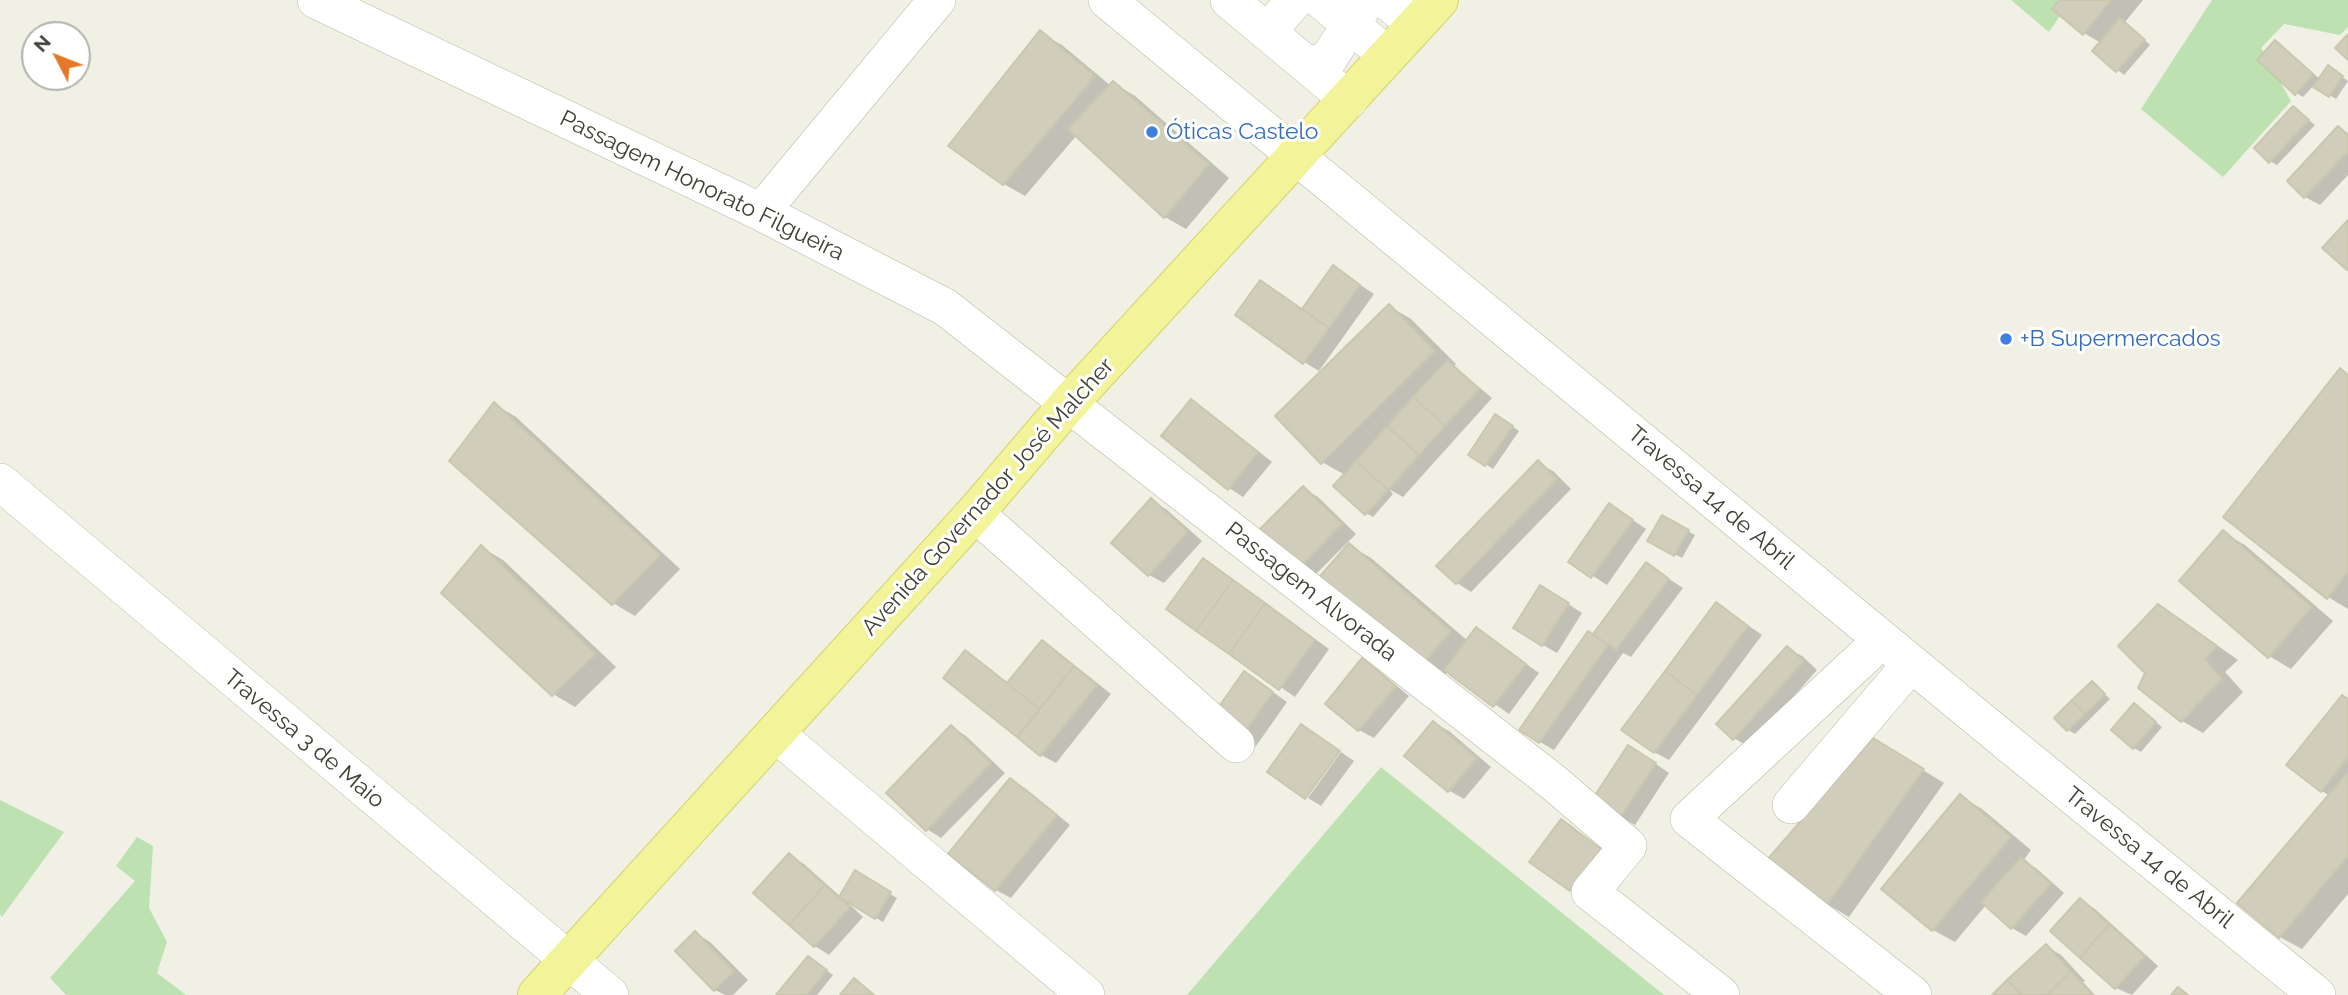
<!DOCTYPE html>
<meta charset="utf-8">
<style>
body{margin:0}
#map{position:relative;width:2348px;height:995px;overflow:hidden;background:#f0f0e4;font-family:Raleway,sans-serif}
canvas{display:block}
.north{position:absolute;left:21px;top:21px;width:70px;height:70px;box-sizing:border-box;background:#fff;border:2px solid #b3b3ae;border-radius:50%;rotate:312deg;font-size:19px;font-weight:700;line-height:28px;text-align:center;color:#414035}
.north::after{content:'';display:block;margin:auto;width:24px;height:32px;background:#e37928;clip-path:polygon(50% 0,100% 100%,50% 72%,0 100%)}
</style>
<div id="map">
<canvas width="2348" height="995"></canvas>
<div class="north">N</div>
</div>
<script>
const c = document.querySelector('canvas').getContext('2d');
c.lineJoin = 'round';
function fill(path, color) { c.fillStyle = color; c.fill(path, 'evenodd'); }
const shape = rows => new Path2D(rows.map(r => 'M' + r).join(''));
function stroke(path, color, width, dash) { c.strokeStyle = color; c.lineWidth = width; c.lineCap = dash ? 'butt' : 'round'; c.setLineDash(dash || []); c.stroke(path); }
function write(font, color, halo, rows, align = 'center') {
  c.font = font + ' Raleway,sans-serif'; c.lineWidth = 6; c.setLineDash([]); c.textBaseline = 'middle'; c.strokeStyle = halo; c.fillStyle = color; for (const [text, x, y, turn = 0] of rows) {
    c.save(); c.translate(x, y); c.rotate((+turn || 0) * Math.PI / 180); c.textAlign = isNaN(turn) ? turn : align; if (halo) c.strokeText(text, 0, 0); c.fillText(text, 0, 0); c.restore();
  }
}
fill(shape([
 [2011,0,2071,0,2049,32],
 [2212,0,2348,0,2348,27,2340,35,2284,24,2261,48,2291,101,2223,177,2141,109],
 [1381,767,1664,995,1187,995],
 [0,800,64,832,2,917,0,914],
 [137,837,153,846,149,908,167,942,157,973,186,995,66,995,50,978,135,881,116,866]
]), '#bde1b1');
fill(shape([
 [2061,0,2143,0,2125,22,2150,45,2124,75,2094,51,2101,43,2084,33],
 [1040,33,1062,45,1111,86,1113,83,1135,96,1229,178,1186,229,1165,217,1077,135,1025,196,1004,184],
 [2275,42,2320,79,2335,72,2348,81,2336,99,2314,85,2303,97,2296,93],
 [2294,108,2315,125,2277,165,2270,161],
 [2339,128,2348,133,2348,175,2320,205,2305,197,2289,181],
 [1333,267,1374,294,1319,371,1304,362,1261,282,1303,310],
 [1389,306,1411,319,1456,364,1454,366,1492,398,1403,497,1389,489,1393,494,1373,517,1366,513,1345,475,1322,462],
 [2340,370,2348,375,2348,609,2328,597],
 [1192,401,1206,410,1272,462,1243,497,1229,488],
 [494,404,516,417,680,569,635,616,613,603],
 [1503,420,1519,431,1493,469,1470,454],
 [1538,463,1553,471,1571,489,1471,592,1457,583],
 [1304,489,1318,497,1356,534,1314,576,1299,568],
 [1151,501,1166,509,1202,541,1164,583,1149,575],
 [1624,514,1646,529,1607,585,1570,561],
 [1662,517,1695,535,1682,558,1649,540],
 [2223,533,2245,545,2333,621,2291,669,2269,656],
 [1349,545,1371,558,1468,641,1477,629,1539,673,1509,714,1448,671,1440,681],
 [481,547,503,560,616,667,575,707,553,694],
 [1646,564,1683,588,1631,657,1623,653,1554,750,1540,742,1593,636],
 [1218,569,1329,649,1295,697,1169,609],
 [1556,596,1582,613,1557,653,1543,645],
 [1717,604,1762,635,1669,760,1654,752],
 [2158,606,2180,619,2238,660,2225,672,2243,692,2203,733,2182,721,2147,673],
 [1042,642,1057,651,1111,694,1056,763,1041,755,945,677,966,652,1009,684],
 [1787,648,1802,656,1817,670,1749,747,1734,738],
 [1363,660,1377,669,1409,696,1374,738,1359,730,1327,703],
 [1259,682,1287,702,1256,746,1241,737],
 [2092,683,2110,699,2075,734,2068,730],
 [2348,700,2348,894,2302,949,2280,937,2239,903,2330,796,2322,791],
 [2135,706,2162,727,2141,752,2134,748],
 [1434,723,1449,731,1491,767,1464,799,1450,791,1407,756],
 [952,727,966,736,1005,773,941,838,927,829],
 [1341,752,1354,761,1321,806,1308,798],
 [1895,753,1944,783,1849,917,1827,904,1770,860],
 [1643,755,1669,773,1635,825,1620,817],
 [1010,780,1025,788,1070,825,1011,898,996,890],
 [1960,796,1982,809,2031,850,2023,861,2036,868,2064,893,2026,936,2012,928,1986,905,1955,942,1933,930,1884,888],
 [789,855,804,864,841,897,855,873,897,898,883,922,849,902,848,903,863,917,829,955,815,946],
 [2080,900,2095,909,2158,966,2132,995,2116,988],
 [696,933,710,942,748,980,733,995,725,995,715,990],
 [2046,946,2061,955,2085,981,2083,982,2095,995,1994,995],
 [815,962,833,975,817,995,778,995]
]), '#0003');
const building = shape([
 [2059,0,2111,0,2083,35,2052,9,2059,0],
 [2120,18,2145,40,2116,72,2092,51,2120,18],
 [1040,30,1095,76,1003,185,948,146,1040,30],
 [2348,34,2348,60,2335,48,2348,34],
 [2275,40,2313,74,2295,95,2257,60,2275,40],
 [2328,65,2343,76,2329,97,2313,87,2328,65],
 [1113,81,1209,164,1164,218,1068,129,1113,81],
 [2293,106,2309,120,2269,163,2254,148,2293,106],
 [2338,126,2348,135,2348,151,2304,198,2287,181,2338,126],
 [2348,220,2348,269,2347,270,2322,248,2348,220],
 [1333,265,1360,285,1329,328,1302,309,1333,265],
 [1260,280,1329,328,1303,364,1235,315,1260,280],
 [1389,304,1435,351,1321,464,1275,416,1389,304],
 [1447,360,1479,389,1445,426,1413,397,1447,360],
 [2340,368,2348,375,2348,572,2327,599,2223,517,2340,368],
 [1413,397,1445,426,1419,455,1387,426,1413,397],
 [1191,399,1258,452,1228,490,1161,436,1191,399],
 [494,402,660,555,612,605,449,461,494,402],
 [1495,414,1513,426,1485,466,1468,455,1495,414],
 [1387,426,1419,455,1388,490,1356,461,1387,426],
 [1538,460,1557,479,1456,584,1436,566,1538,460],
 [1356,461,1388,490,1365,515,1333,486,1356,461],
 [1303,486,1342,524,1298,569,1259,530,1303,486],
 [1151,498,1188,532,1148,576,1111,543,1151,498],
 [1609,503,1633,520,1591,578,1568,562,1609,503],
 [1662,515,1689,530,1674,556,1647,541,1662,515],
 [2223,530,2312,607,2268,658,2179,581,2223,530],
 [1349,543,1451,631,1417,670,1315,582,1349,543],
 [481,545,596,654,552,696,441,593,481,545],
 [1203,558,1233,580,1196,631,1166,609,1203,558],
 [1646,562,1669,579,1616,650,1593,634,1646,562],
 [1233,580,1265,603,1229,654,1196,631,1233,580],
 [1540,585,1569,603,1542,646,1513,628,1540,585],
 [1716,602,1748,626,1697,695,1665,671,1716,602],
 [1265,603,1315,640,1279,690,1229,654,1265,603],
 [2158,604,2217,646,2205,659,2222,679,2181,722,2138,688,2145,673,2118,646,2158,604],
 [1476,627,1526,664,1493,707,1444,670,1476,627],
 [1588,631,1608,645,1539,743,1519,730,1588,631],
 [1042,640,1074,666,1040,709,1007,683,1042,640],
 [1787,646,1804,661,1733,740,1716,724,1787,646],
 [965,650,1040,709,1017,737,943,678,965,650],
 [1362,658,1396,686,1358,731,1325,704,1362,658],
 [1074,666,1097,685,1040,756,1017,737,1074,666],
 [1244,671,1273,692,1240,739,1211,718,1244,671],
 [1665,671,1697,695,1654,753,1621,730,1665,671],
 [2092,681,2105,694,2085,714,2072,700,2092,681],
 [2342,695,2348,699,2348,757,2321,792,2286,765,2342,695],
 [2072,700,2085,714,2067,731,2054,718,2072,700],
 [2134,703,2156,722,2133,749,2111,730,2134,703],
 [1433,721,1477,758,1448,792,1404,756,1433,721],
 [1301,724,1340,751,1305,799,1267,772,1301,724],
 [951,725,991,763,926,831,886,793,951,725],
 [1873,738,1924,769,1826,906,1767,860,1873,738],
 [1628,745,1656,763,1620,818,1592,800,1628,745],
 [2348,772,2348,856,2279,938,2237,903,2348,772],
 [1010,778,1057,815,995,891,948,854,1010,778],
 [1960,794,2011,837,1932,931,1881,889,1960,794],
 [1561,819,1601,849,1570,891,1529,862,1561,819],
 [789,853,825,885,789,925,753,893,789,853],
 [2021,857,2051,884,2011,929,1981,902,2021,857],
 [855,870,891,892,875,919,839,897,855,870],
 [825,885,850,907,814,947,789,925,825,885],
 [2080,898,2109,924,2080,958,2050,931,2080,898],
 [2109,924,2145,956,2115,989,2080,958,2109,924],
 [695,931,734,971,714,991,675,951,695,931],
 [2046,944,2071,971,2047,995,2022,995,2007,980,2046,944],
 [808,956,827,970,807,995,776,995,808,956],
 [2071,971,2093,995,2047,995,2071,971],
 [854,978,874,995,840,995,854,978],
 [2007,980,2022,995,1992,995,2007,980],
 [2178,987,2188,995,2171,995,2178,987]
]);
fill(building, '#d0cebb');
stroke(building, '#cac7af', 2);
const minor = shape([
 [316,0,761,212,945,307,1553,782,1628,846,1590,892,1721,995],
 [1107,0,2003,739,2317,995],
 [1229,0,1349,100],
 [1321,0,1388,56],
 [1386,0,1416,25],
 [1267,32,1295,0],
 [1307,65,1327,61,1367,0],
 [761,212,937,0],
 [0,482,610,995],
 [975,513,1236,744],
 [1882,640,1689,819,1913,995],
 [776,734,1086,995],
 [1791,805,1911,664]
]);
const major = shape([
 [537,995,975,513,1069,403,1439,0]
]);
stroke(minor, '#bab9a8', 38);
stroke(major, '#d6d46c', 40);
stroke(minor, '#fff', 37);
stroke(major, '#f3f39a', 38);
for (const [x, y, r, color] of [
 [1152,132,7,"#3f7fe0"],
 [2006,339,7,"#3f7fe0"]
]) { const dot = new Path2D(); dot.arc(x, y, r, 0, 2 * Math.PI); c.fillStyle = color; c.fill(dot); stroke(dot, '#fff', 2.5); }
write('23px', '#366cbe', '#fff', [
 ["Óticas Castelo",1166,132],
 ["+B Supermercados",2020,339]
], 'left');
write('23px', '#414035', '#fff', [
 ["Passagem Honorato Filgueira",702,186,26],
 ["Avenida Governador José Malcher",988,497,-48],
 ["Travessa 14 de Abril",1711,498,40],
 ["Passagem Alvorada",1311,592,38],
 ["Travessa 3 de Maio",304,739,40],
 ["Travessa 14 de Abril",2149,858,39]
]);
</script>
